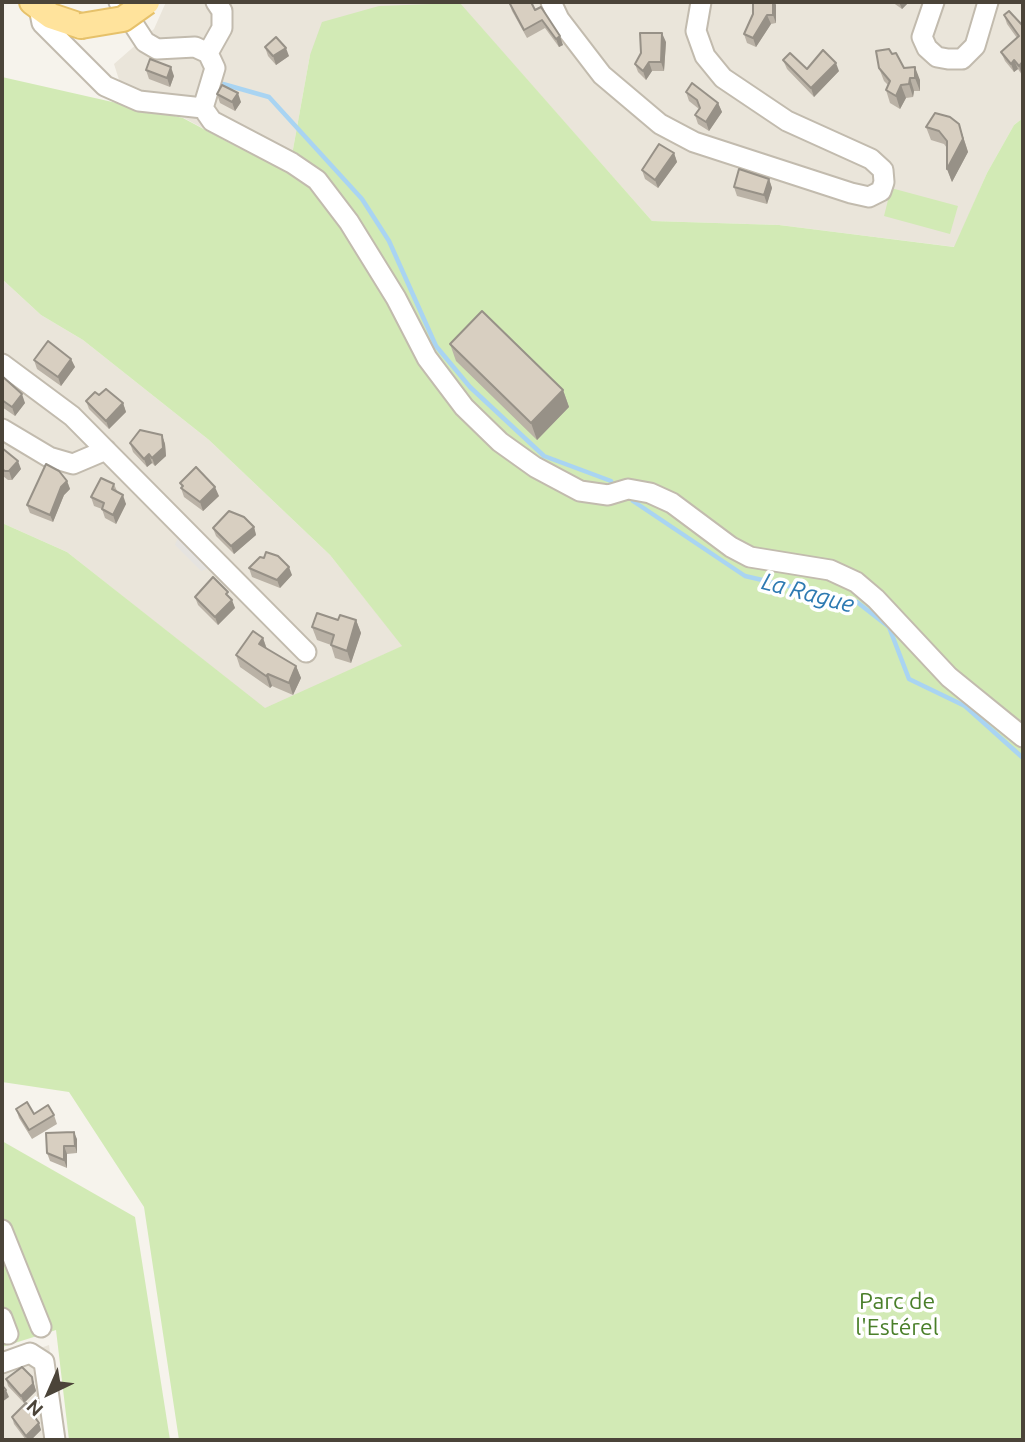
<!DOCTYPE html>
<meta charset="utf-8">
<style>
body{margin:0}
#map{position:relative;width:1025px;height:1442px;overflow:hidden;background:#f6f3ec;font-family:Ubuntu,sans-serif}
canvas{display:block}
.frame{position:absolute;inset:0;border:4px solid #4b4439;pointer-events:none}
.north{position:absolute;left:14px;top:1358px;width:70px;height:70px;-webkit-text-stroke:5px #fff;paint-order:stroke;rotate:224deg;font-size:19px;font-weight:700;line-height:28px;text-align:center;color:#4b4439}
.north::after{content:'';display:block;margin:auto;width:24px;height:32px;background:#4b4439;clip-path:polygon(50% 0,100% 100%,50% 72%,0 100%)}
</style>
<div id="map">
<canvas width="1025" height="1442"></canvas>
<div class="frame"></div>
<div class="north">N</div>
</div>
<script>
const c = document.querySelector('canvas').getContext('2d');
c.lineJoin = 'round';
function fill(path, color) { c.fillStyle = color; c.fill(path, 'evenodd'); }
const shape = rows => new Path2D(rows.map(r => 'M' + r).join(''));
function stroke(path, color, width, dash) { c.strokeStyle = color; c.lineWidth = width; c.lineCap = dash ? 'butt' : 'round'; c.setLineDash(dash || []); c.stroke(path); }
function write(font, color, halo, rows, align = 'center') {
  c.font = font + ' Ubuntu,sans-serif'; c.lineWidth = 7; c.setLineDash([]); c.textBaseline = 'middle'; c.strokeStyle = halo; c.fillStyle = color; for (const [text, x, y, turn = 0] of rows) {
    c.save(); c.translate(x, y); c.rotate((+turn || 0) * Math.PI / 180); c.textAlign = isNaN(turn) ? turn : align; if (halo) c.strokeText(text, 0, 0); c.fillText(text, 0, 0); c.restore();
  }
}
fill(shape([
 [166,2,1023,2,1023,118,1014,125,987,173,955,247,779,225,652,221,459,3,310,55,290,166,239,148,184,118,128,108,114,64,154,29],
 [2,279,41,315,83,340,209,440,330,555,403,646,265,709,67,552,2,523],
 [49,1345,61,1440,2,1440,2,1362]
]), '#eae5da');
fill(shape([
 [460,3,652,221,779,225,954,247,987,173,1014,125,1023,118,1023,1440,179,1440,144,1207,69,1092,2,1082,2,523,67,552,265,708,402,646,330,555,209,440,83,340,41,315,2,279,2,77,183,118,239,148,290,166,310,55,322,22,379,6],
 [891,188,958,206,950,234,884,216],
 [2,1141,135,1217,170,1440,69,1440,56,1330,2,1347]
]), '#d2eab5');
fill(shape([
 [179,534,212,567,201,571,175,545]
]), '#e5e3e0');
stroke(shape([
 [223,84,269,97,362,199,389,241,436,346,470,387,544,456,611,481],
 [633,501,745,576,857,602,889,627,909,679,965,706,1023,758]
]), '#a9d4f2', 4.5);
const minor = shape([
 [119,2,145,42,157,49,195,47,208,53,215,68,203,108],
 [551,2,559,19,602,75,660,124,694,142,851,193,869,197,881,191,884,182,883,170,871,159,787,121,723,78,705,56,696,31,701,2],
 [934,2,922,37,927,48,937,57,948,59,962,59,975,46,988,2],
 [39,8,42,23,105,86,139,101,203,108,212,121,292,163,317,180,349,222,396,298,427,358,464,407,500,442,535,467,580,491,608,495,628,489,650,493,672,503,731,547,750,557,830,570,856,582,876,599,949,677,1023,737],
 [208,53,222,28,222,11,216,2],
 [2,364,72,416,306,652],
 [2,429,49,457,73,464,106,450],
 [2,1230,41,1327],
 [2,1318,8,1334],
 [2,1363,30,1353,44,1362,55,1440]
]);
const major = shape([
 [32,2,51,16,81,26]
]);
stroke(minor, '#c2bbae', 23);
stroke(major, '#e6c16a', 28);
stroke(minor, '#fff', 19);
stroke(major, '#ffe39c', 24);
const majorBridge = shape([
 [81,26,123,19,147,2]
]);
stroke(majorBridge, '#e6c16a', 28, []);
stroke(majorBridge, '#ffe39c', 24);
fill(shape([
 [509,2,535,10,563,45,559,47,545,28,527,38,512,11],
 [892,2,909,2,902,9],
 [776,5,776,23,771,24,756,47,747,43,744,34],
 [1004,15,1023,26,1022,75,1018,69,1014,72,1005,61,1001,52,1017,38,1007,24],
 [666,42,664,71,652,71,646,80,638,72,635,64],
 [265,47,289,56,276,65,268,56],
 [892,54,904,68,920,80,920,91,914,91,913,97,906,98,900,109,890,103,886,90,888,85,884,81,879,68],
 [783,60,807,69,839,71,814,97,787,69],
 [146,70,174,76,170,87,149,79],
 [686,92,718,103,722,112,709,131,698,124,695,115,699,109,689,101],
 [217,94,241,102,235,111,220,103],
 [959,124,968,152,952,182,947,169,947,148,944,144,931,140,926,127],
 [674,153,677,162,658,188,645,179,642,170],
 [769,179,772,188,767,204,737,196,734,187],
 [450,344,563,390,569,407,537,440,456,361],
 [71,359,75,367,61,386,37,369,34,360],
 [2,376,25,403,15,416,2,407],
 [86,401,123,403,126,412,109,429,89,409],
 [162,435,165,444,166,456,155,466,152,463,147,467,133,452,130,443],
 [2,448,21,469,12,480,8,480,3,476,2,477],
 [67,481,70,489,64,495,53,522,30,513,27,505],
 [180,483,219,496,203,511,184,497,181,488,182,487],
 [114,484,117,491,126,504,116,524,105,518,102,509,94,506,91,497],
 [254,527,256,535,234,554,216,536,213,528],
 [264,558,292,575,280,588,252,577,249,568],
 [195,597,231,599,235,608,218,625,198,605],
 [338,620,356,620,361,633,351,663,335,658,331,645,317,640,312,627],
 [263,638,267,649,296,666,301,678,293,695,272,686,270,688,240,667,236,655],
 [16,1109,34,1114,54,1115,57,1124,32,1139,19,1118],
 [77,1139,77,1153,67,1154,67,1168,50,1161,47,1153],
 [32,1377,36,1391,24,1403,8,1386,6,1379],
 [12,1417,37,1418,36,1419,41,1430,31,1440,26,1440,14,1424]
]), '#bab2a6');
fill(shape([
 [773,2,775,2,776,5,776,23,773,15],
 [899,2,909,2,902,9],
 [767,15,771,24,756,47,753,38],
 [662,33,666,42,664,71,661,62],
 [560,36,563,45,559,47,556,39],
 [286,48,289,56,276,65,273,56],
 [1014,60,1018,69,1014,72,1011,64],
 [1023,61,1023,73,1022,75,1019,66],
 [649,62,652,71,646,80,643,71],
 [836,63,839,71,814,97,811,88],
 [171,67,174,76,170,87,167,78],
 [915,67,920,80,920,91,915,78],
 [910,78,914,91,913,97,909,84],
 [901,85,906,98,900,109,896,96],
 [238,93,241,102,235,111,232,102],
 [718,103,722,112,709,131,706,122],
 [959,124,968,152,952,182,947,169],
 [674,153,677,162,658,188,655,180],
 [769,179,772,188,767,204,764,195],
 [71,359,75,367,61,386,58,377],
 [563,390,569,407,537,440,531,423],
 [22,394,25,403,15,416,12,407],
 [123,403,126,412,109,429,106,421],
 [162,435,165,444,166,456,155,466,152,458],
 [149,454,152,463,147,467,144,459],
 [18,461,21,469,12,480,9,471],
 [67,481,70,489,64,495,53,522,50,515,61,487],
 [215,487,219,496,203,511,200,502],
 [123,495,126,504,116,524,113,515],
 [254,527,256,535,234,554,231,546],
 [289,567,292,575,280,588,277,580],
 [232,600,235,608,218,625,215,617],
 [356,620,361,633,351,663,347,651],
 [263,638,267,650,259,644],
 [296,666,301,678,293,695,289,683],
 [268,674,272,686,270,688,266,676],
 [74,1132,77,1139,77,1153,75,1146],
 [64,1146,67,1154,67,1168,64,1160],
 [32,1377,36,1391,24,1403,21,1396],
 [6,1390,9,1397,2,1402,2,1393],
 [39,1423,41,1430,31,1440,27,1440,26,1436]
]), '#979187');
const building = shape([
 [509,2,531,2,535,10,541,7,560,36,556,39,542,20,524,30,509,2],
 [753,2,773,2,773,15,767,15,753,38,744,34,753,14,753,2],
 [1009,11,1023,26,1023,61,1019,66,1014,60,1011,64,1001,52,1019,36,1004,15,1009,11],
 [640,33,662,33,661,62,649,62,643,71,635,64,641,53,640,33],
 [276,37,286,48,273,56,265,47,276,37],
 [889,49,892,54,896,53,904,68,915,67,915,78,910,78,909,84,901,85,896,96,886,90,890,81,879,68,876,51,889,49],
 [823,50,836,63,811,88,783,60,790,53,807,69,823,50],
 [150,59,171,67,167,78,146,70,150,59],
 [692,83,718,103,706,122,695,115,700,108,697,100,686,92,692,83],
 [222,85,238,93,232,102,217,94,222,85],
 [935,113,950,117,959,124,963,139,947,169,947,141,939,131,926,127,935,113],
 [659,144,674,153,655,180,642,170,659,144],
 [739,169,769,179,764,195,734,187,739,169],
 [482,311,563,390,531,423,450,344,482,311],
 [48,341,71,359,58,377,34,360,48,341],
 [2,376,22,394,12,407,2,400,2,376],
 [106,389,123,403,106,421,86,401,95,392,99,395,106,389],
 [140,430,162,435,163,448,152,458,149,454,144,459,130,443,140,430],
 [2,448,18,461,9,471,5,471,2,469,2,448],
 [46,464,59,471,67,481,61,487,50,515,27,505,46,464],
 [196,467,215,487,200,502,181,488,183,486,180,483,196,467],
 [101,478,114,484,112,489,123,495,113,515,102,509,104,503,91,497,101,478],
 [229,511,244,517,254,527,231,546,213,528,229,511],
 [266,552,278,556,289,567,277,580,249,568,260,557,264,558,266,552],
 [213,577,228,592,226,594,232,600,215,617,195,597,213,577],
 [317,613,338,620,340,615,356,620,347,651,331,645,334,635,312,627,317,613],
 [253,631,263,638,259,644,296,666,289,683,268,674,266,676,236,655,253,631],
 [27,1102,34,1114,48,1105,54,1115,29,1130,16,1109,27,1102],
 [74,1132,75,1146,64,1146,64,1160,47,1153,46,1133,74,1132],
 [22,1367,32,1377,33,1384,21,1396,6,1379,22,1367],
 [2,1385,6,1390,2,1393,2,1385],
 [26,1403,34,1411,32,1413,39,1423,26,1436,12,1417,26,1403]
]);
fill(building, '#d8cfc1');
stroke(building, '#979187', 2);
write('23px', '#4a7f2a', '#fff', [
 ["Parc de",897,1301],
 ["l'Estérel",897,1327]
]);
write('italic 24px', '#2e7ab2', '#fff', [
 ["La Rague",808,593,15]
]);
</script>
